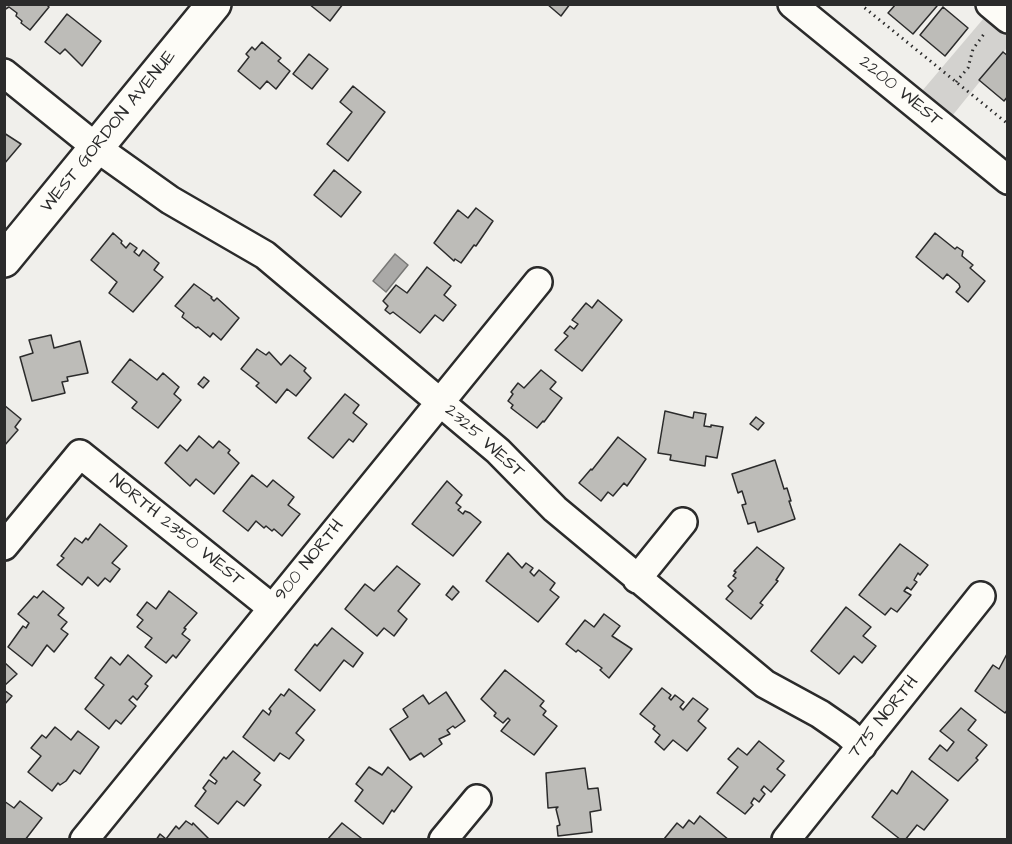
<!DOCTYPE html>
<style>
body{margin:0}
#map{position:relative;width:1012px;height:844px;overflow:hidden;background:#f0efeb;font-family:"Architects Daughter",sans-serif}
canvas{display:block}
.frame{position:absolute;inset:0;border:6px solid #2b2b2b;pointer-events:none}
</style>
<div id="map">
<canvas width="1012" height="844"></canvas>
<div class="frame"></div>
</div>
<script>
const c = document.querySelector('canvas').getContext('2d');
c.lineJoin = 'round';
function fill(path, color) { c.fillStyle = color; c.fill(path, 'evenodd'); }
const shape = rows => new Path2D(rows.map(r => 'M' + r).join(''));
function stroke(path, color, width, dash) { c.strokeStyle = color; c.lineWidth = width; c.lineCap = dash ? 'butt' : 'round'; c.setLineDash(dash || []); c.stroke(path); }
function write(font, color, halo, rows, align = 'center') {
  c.font = font + ' "Architects Daughter",sans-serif'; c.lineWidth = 5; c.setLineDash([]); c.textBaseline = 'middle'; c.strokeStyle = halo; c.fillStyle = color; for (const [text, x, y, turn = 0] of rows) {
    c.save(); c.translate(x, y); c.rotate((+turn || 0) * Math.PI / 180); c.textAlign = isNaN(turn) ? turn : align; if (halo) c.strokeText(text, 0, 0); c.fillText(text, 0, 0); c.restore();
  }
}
fill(shape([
 [995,5,1007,5,1007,48,952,116,922,91]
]), '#d3d2cf');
const water = shape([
 [395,254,408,265,386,292,373,281,395,254]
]);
fill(water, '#aaa9a7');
stroke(water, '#777775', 1.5);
const building = shape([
 [4,4,46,4,49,7,30,30,21,23,22,21,16,16,17,13,9,7,4,10,4,4],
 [309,4,343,4,330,21,309,4],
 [547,4,570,4,561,16,547,4],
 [896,4,935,4,937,6,913,34,888,13,896,4],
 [943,7,968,28,945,56,920,35,943,7],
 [67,14,101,41,82,66,65,49,60,54,45,42,67,14],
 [262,42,281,58,278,61,290,71,276,89,267,81,260,89,238,71,249,57,246,54,252,47,255,50,262,42],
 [1003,52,1008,56,1008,96,1004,101,979,80,1003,52],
 [309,54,328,69,312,89,293,74,309,54],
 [353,86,385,112,348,161,327,144,352,112,340,102,353,86],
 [4,133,21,144,4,164,4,133],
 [334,170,361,192,341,217,314,195,334,170],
 [476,208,493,221,476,246,474,245,461,263,455,259,454,261,434,243,458,210,468,218,476,208],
 [113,233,122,241,121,243,126,248,130,243,137,248,134,252,139,256,143,250,159,263,154,270,163,277,133,312,109,293,117,282,91,260,113,233],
 [935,233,955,249,957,247,963,251,962,256,973,265,970,268,985,281,968,302,956,292,960,287,959,284,947,274,943,279,916,257,935,233],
 [427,267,451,286,444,295,456,305,443,321,435,315,420,333,393,312,390,314,385,310,388,306,383,301,396,285,407,293,427,267],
 [194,284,212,297,211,298,214,301,217,298,239,318,221,340,213,333,210,337,198,327,196,328,182,317,184,313,175,306,194,284],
 [598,300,622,320,582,371,555,350,568,336,564,333,570,326,574,329,578,324,572,320,586,303,592,308,598,300],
 [51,335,54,348,80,341,88,373,67,377,68,381,62,382,65,393,32,401,20,357,33,353,29,340,51,335],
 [257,349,266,355,269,352,281,365,290,355,306,368,304,371,311,378,296,396,287,389,276,403,256,386,259,383,241,369,257,349],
 [130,359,157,380,163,373,179,387,174,394,181,400,158,428,132,408,137,402,112,382,130,359],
 [541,370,556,382,550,389,562,398,544,422,543,421,537,428,511,408,513,405,508,401,513,394,511,392,518,383,524,388,541,370],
 [204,377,209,381,203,388,198,384,204,377],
 [345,394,359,405,353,413,367,424,353,442,349,439,333,458,308,438,345,394],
 [4,405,21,419,15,427,18,430,4,446,4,405],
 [665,411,693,418,694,412,706,414,704,426,711,427,711,425,723,427,717,458,706,456,705,466,670,460,671,455,658,453,665,411],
 [756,417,764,423,758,430,750,424,756,417],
 [199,436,213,448,219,441,230,450,228,453,239,463,214,494,196,479,190,486,165,463,180,445,187,451,199,436],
 [618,437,646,459,627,486,624,483,613,496,608,492,601,501,579,483,591,469,592,470,618,437],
 [775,460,784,489,787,488,791,501,789,501,795,519,758,532,755,522,748,524,742,505,746,504,742,491,738,493,732,474,775,460],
 [252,475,267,487,273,480,294,497,288,505,300,514,282,536,274,529,272,531,266,526,264,528,256,521,248,531,223,511,252,475],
 [447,481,462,495,456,503,461,507,458,510,463,514,465,511,470,513,481,522,453,556,412,524,447,481],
 [100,524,127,546,112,563,120,569,110,582,105,578,98,586,88,577,82,585,57,565,64,558,61,556,75,538,82,543,86,538,88,540,100,524],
 [900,544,928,565,920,575,918,573,914,580,917,582,911,590,907,587,904,591,911,595,897,612,891,608,885,615,859,595,900,544],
 [757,547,784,568,776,580,778,581,760,603,763,605,751,619,726,599,733,591,728,586,736,578,733,576,736,572,734,571,757,547],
 [508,553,522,568,526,563,533,568,530,572,534,576,539,570,555,583,550,590,559,597,538,622,486,581,508,553],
 [397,566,420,584,398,611,407,619,394,636,384,628,377,636,345,609,365,584,374,591,397,566],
 [453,586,459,592,452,600,446,595,453,586],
 [43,591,64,608,58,615,67,622,61,629,68,634,54,652,47,645,32,666,8,647,23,626,26,628,29,623,18,614,34,596,37,598,43,591],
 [169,591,197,613,184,628,186,629,182,634,190,640,176,658,173,655,166,663,145,647,152,638,137,627,143,620,137,615,147,602,156,609,169,591],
 [846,607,871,627,863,636,876,646,862,663,854,656,839,674,811,651,846,607],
 [604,614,620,626,612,636,632,649,609,678,600,670,602,668,578,650,576,652,566,644,585,620,594,627,604,614],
 [332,628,363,653,353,667,344,660,320,691,295,670,315,644,317,646,332,628],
 [1008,652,1008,709,1005,713,975,691,993,665,999,669,1008,652],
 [128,655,152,676,145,684,148,686,137,700,133,696,129,700,136,706,121,724,116,720,109,729,85,709,104,685,95,678,111,657,120,665,128,655],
 [4,662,17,674,4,686,4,662],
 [505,670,544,701,540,706,546,711,543,715,557,726,534,755,501,731,510,720,508,718,503,723,494,716,496,713,481,699,505,670],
 [662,688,671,695,669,698,671,700,675,695,684,702,680,707,683,710,693,698,708,709,698,721,706,728,687,751,673,740,664,750,655,742,660,735,653,729,655,726,640,714,662,688],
 [289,689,315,710,296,733,304,740,289,759,280,753,274,761,243,737,263,710,269,715,271,711,269,709,281,694,284,696,289,689],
 [4,690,12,696,4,705,4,690],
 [446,692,465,721,455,728,453,726,447,730,450,734,439,739,442,744,424,757,421,753,410,760,390,729,408,717,403,709,423,695,429,704,446,692],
 [961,708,976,720,968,730,987,745,976,758,978,760,958,781,929,759,940,745,947,751,954,742,940,731,961,708],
 [55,727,71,740,78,731,99,747,80,774,74,770,66,781,60,785,58,783,52,791,28,772,41,756,31,748,42,735,46,738,55,727],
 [759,741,784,761,777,769,785,775,771,792,764,786,761,790,765,794,759,802,754,798,751,803,753,805,745,814,717,793,738,767,728,759,738,748,747,755,759,741],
 [233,751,260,773,254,780,261,785,244,806,237,801,218,824,195,806,206,791,203,788,209,780,215,784,217,781,210,775,224,757,226,759,233,751],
 [369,767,382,775,388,767,412,787,394,812,392,810,383,824,355,801,363,790,356,784,369,767],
 [585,768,588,789,598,788,601,810,590,812,592,832,558,836,557,826,560,825,556,809,558,807,548,808,546,773,585,768],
 [912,771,948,800,924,830,917,825,905,840,901,840,872,817,892,790,897,794,912,771],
 [4,801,14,808,20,801,42,818,25,840,4,840,4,801],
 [700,816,729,840,664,839,677,823,683,828,689,820,694,824,700,816],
 [186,821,192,825,193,823,210,840,156,840,160,834,166,839,176,826,179,829,186,821],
 [342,823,361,838,363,840,327,840,342,823]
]);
fill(building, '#bdbcb8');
stroke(building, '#2b2b2b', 1.5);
const minor = shape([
 [792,4,1008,180],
 [990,4,1008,19],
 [4,73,97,148,170,200,265,255,498,451,555,509,765,684,820,714,846,732,862,746],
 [4,546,80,454,272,608],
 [637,579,683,522],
 [84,840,538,282],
 [443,840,477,799],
 [786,840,981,596]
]);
const major = shape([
 [4,260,214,4]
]);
stroke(minor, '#2b2b2b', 32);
stroke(major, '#2b2b2b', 38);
stroke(shape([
 [860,4,1008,124],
 [956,82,968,68,973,49,984,34]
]), '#2b2b2b', 3, [1.5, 4.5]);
stroke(minor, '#fdfcf7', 27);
stroke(major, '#fdfcf7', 33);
write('18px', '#2b2b2b', '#fdfcf7', [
 ["2200 WEST",900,92,39],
 ["WEST GORDON AVENUE",109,132,-51],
 ["2325 WEST",484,442,42],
 ["NORTH 2350 WEST",176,531,39],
 ["900 NORTH",310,561,-51],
 ["775 NORTH",884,718,-51]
]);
</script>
